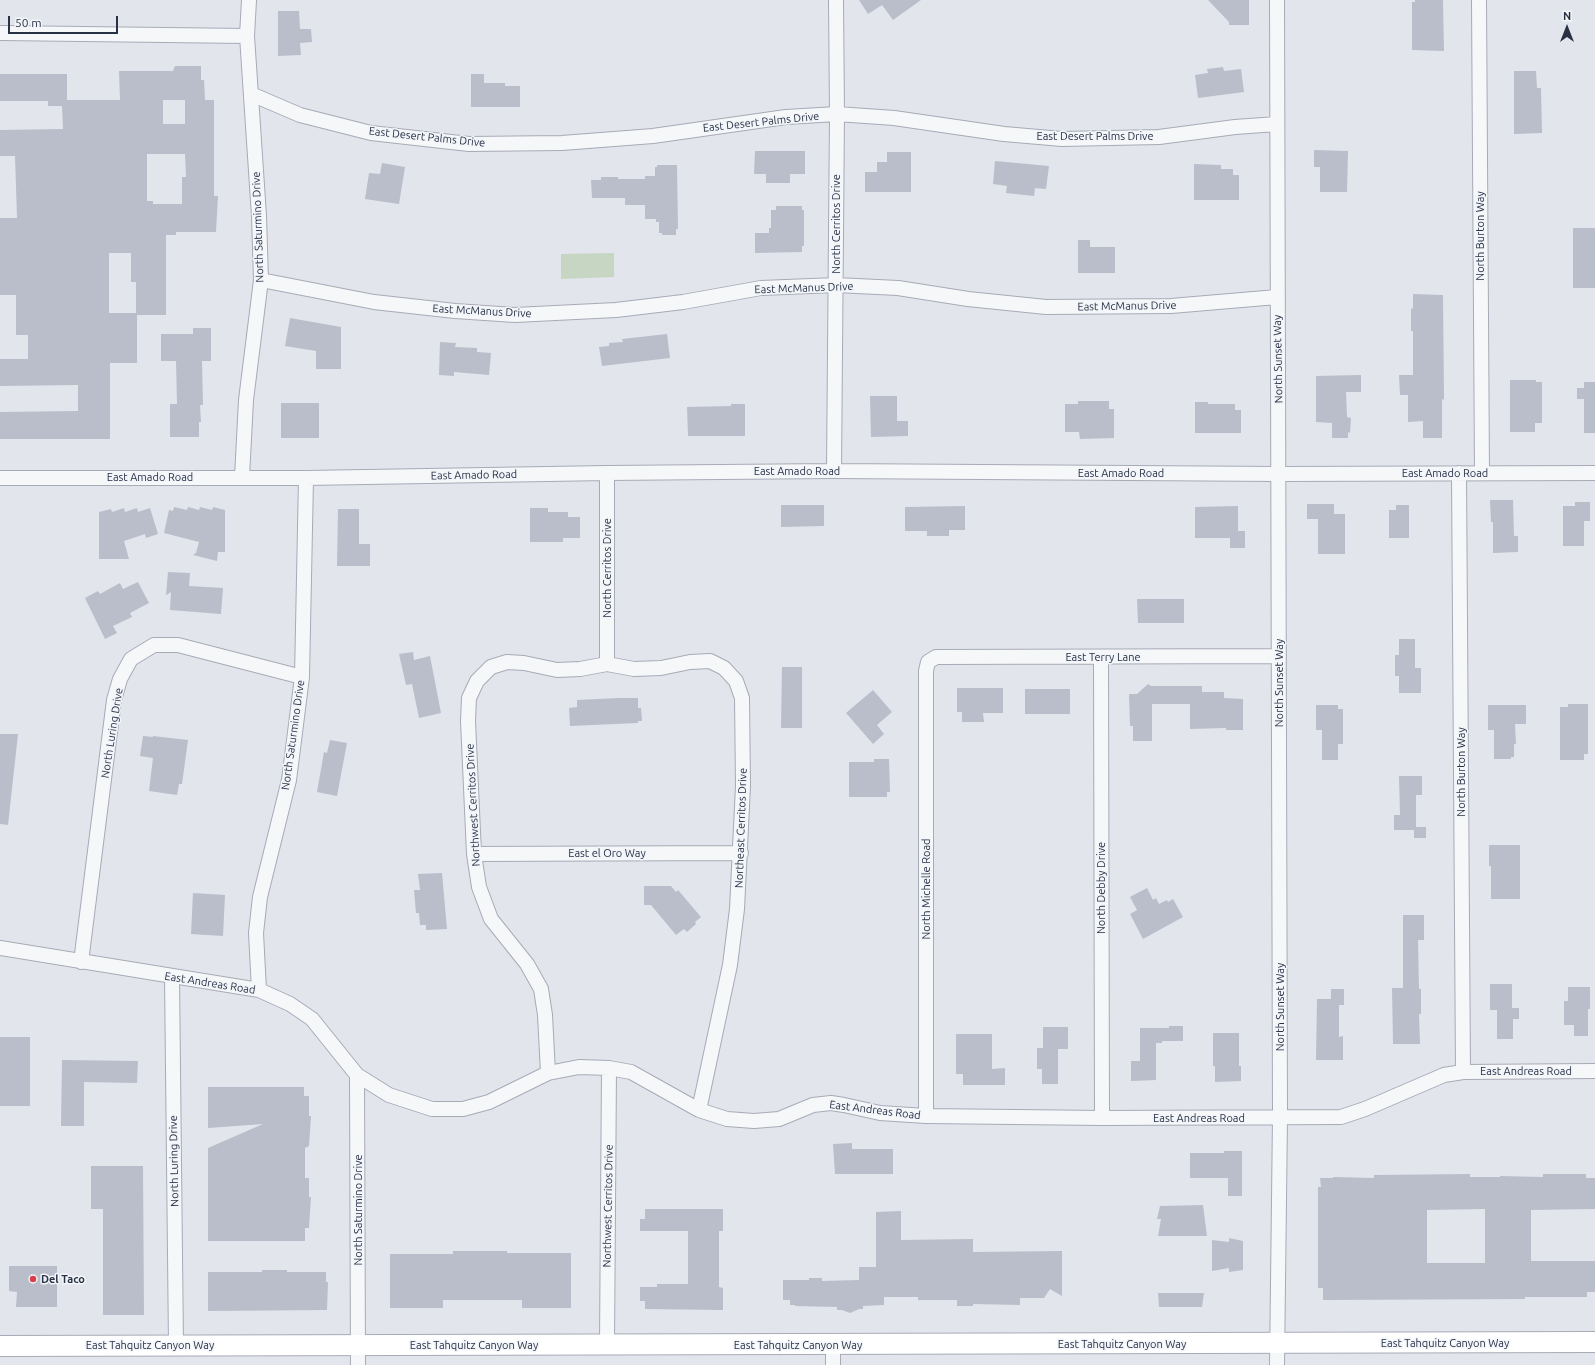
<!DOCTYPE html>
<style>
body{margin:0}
#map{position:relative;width:1595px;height:1365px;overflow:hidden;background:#e2e5ec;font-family:Ubuntu,sans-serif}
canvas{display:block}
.north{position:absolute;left:1547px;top:8px;width:40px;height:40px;-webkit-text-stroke:3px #f2f5f9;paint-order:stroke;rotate:0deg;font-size:11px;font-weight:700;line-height:16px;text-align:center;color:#293145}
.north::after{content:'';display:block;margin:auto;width:14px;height:18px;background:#293145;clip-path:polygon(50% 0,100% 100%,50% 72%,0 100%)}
.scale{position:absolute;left:8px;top:16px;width:110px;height:18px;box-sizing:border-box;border:2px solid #293145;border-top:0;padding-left:5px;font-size:12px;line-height:14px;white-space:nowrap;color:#293145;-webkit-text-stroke:3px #f2f5f9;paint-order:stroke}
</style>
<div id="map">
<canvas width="1595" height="1365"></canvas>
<div class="north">N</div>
<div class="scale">50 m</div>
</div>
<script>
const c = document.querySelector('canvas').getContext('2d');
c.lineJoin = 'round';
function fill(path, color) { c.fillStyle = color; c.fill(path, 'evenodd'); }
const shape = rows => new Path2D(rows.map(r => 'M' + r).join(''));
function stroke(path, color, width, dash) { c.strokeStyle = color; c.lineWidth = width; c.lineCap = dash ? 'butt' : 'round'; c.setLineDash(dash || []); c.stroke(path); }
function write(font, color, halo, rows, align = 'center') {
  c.font = font + ' Ubuntu,sans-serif'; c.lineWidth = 3; c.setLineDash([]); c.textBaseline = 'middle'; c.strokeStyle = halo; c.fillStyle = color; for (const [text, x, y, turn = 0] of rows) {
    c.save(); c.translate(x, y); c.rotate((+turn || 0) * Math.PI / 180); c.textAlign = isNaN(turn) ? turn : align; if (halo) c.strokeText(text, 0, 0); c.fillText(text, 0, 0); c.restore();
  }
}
fill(shape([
 [614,253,614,277,561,279,561,254]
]), '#c6d6c3');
fill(shape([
 [859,0,921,0,893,20,882,5,868,14],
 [1208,0,1249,0,1249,25,1229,25,1229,22],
 [1415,0,1443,0,1444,51,1412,50,1412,2,1415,2],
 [278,11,299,11,300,29,311,29,312,42,300,43,301,55,278,56],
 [175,66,201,66,201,80,204,80,205,100,214,100,214,196,218,196,216,232,176,232,176,235,166,235,166,315,137,315,137,363,110,363,110,439,0,439,0,412,78,411,78,385,0,386,0,359,28,359,28,335,16,335,16,295,0,295,0,218,17,218,15,156,0,156,0,130,63,129,62,106,48,106,48,101,0,101,0,74,67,74,67,100,120,100,119,71,173,71],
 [163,100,185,100,185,124,163,124],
 [147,154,185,154,186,177,182,177,182,204,153,204,153,201,147,201],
 [109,253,131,253,131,282,136,282,136,313,109,313],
 [1223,67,1224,71,1241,69,1244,92,1198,98,1195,75,1208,73,1207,69],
 [1514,71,1536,71,1537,88,1541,88,1542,133,1514,134],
 [471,74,484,74,484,83,505,83,505,86,520,86,520,107,471,107],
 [1314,150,1348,151,1347,192,1320,192,1320,167,1314,167],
 [755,151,805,151,805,174,790,174,790,183,766,183,766,174,754,174],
 [887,152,911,152,911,192,865,192,865,172,877,172,877,162,887,162],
 [995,161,1049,166,1046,189,1035,188,1034,196,1006,193,1007,186,993,184],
 [382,163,405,167,399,204,365,199,369,173,380,174],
 [1194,164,1221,165,1221,169,1233,169,1233,175,1239,175,1239,200,1194,200],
 [657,165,677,165,678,229,676,229,676,235,662,235,662,233,659,233,659,222,656,222,656,219,645,219,645,205,625,205,625,198,592,198,591,180,601,180,601,177,618,177,618,179,645,179,645,176,655,176,655,167,657,167],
 [776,206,802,206,802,210,804,210,804,246,802,246,802,252,755,253,755,233,769,233,769,228,771,228,771,210,776,210],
 [1573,228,1595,228,1595,288,1573,288],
 [1078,240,1090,240,1090,247,1115,247,1115,273,1078,273],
 [1413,294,1443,295,1444,400,1442,399,1442,438,1423,438,1423,421,1408,422,1408,395,1400,395,1399,375,1413,375,1413,331,1411,331,1411,309,1413,308],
 [290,318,341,327,341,369,316,369,316,351,285,346],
 [193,328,211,328,211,361,202,361,203,405,200,405,201,422,199,422,199,437,170,437,170,404,177,404,176,361,161,361,161,334,193,334],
 [667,334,670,358,602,366,599,347,609,346,609,343,623,342,622,339],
 [440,342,456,343,455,347,477,348,477,352,491,353,489,375,454,372,454,376,439,375],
 [1361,375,1361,392,1346,392,1347,417,1351,418,1350,433,1348,432,1348,438,1332,438,1332,423,1316,422,1316,376],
 [1510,380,1536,380,1536,382,1542,382,1542,423,1535,423,1535,432,1510,432],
 [1584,382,1595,382,1595,433,1584,433,1584,399,1577,399,1577,388,1584,388],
 [870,396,897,396,897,421,908,421,908,436,871,437],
 [1078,401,1109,401,1109,409,1114,409,1114,438,1080,439,1079,432,1065,432,1065,404,1078,404],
 [1195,402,1208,402,1208,404,1235,404,1235,410,1241,410,1241,433,1195,433],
 [281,403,319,403,319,438,281,438],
 [731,404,745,404,745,436,688,436,687,407,731,406],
 [1490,500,1513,500,1514,536,1518,536,1518,552,1493,553,1493,522,1491,522],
 [1575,502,1590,502,1590,521,1584,521,1584,546,1563,546,1563,506,1575,506],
 [1307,504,1334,504,1334,514,1345,514,1345,554,1318,554,1318,519,1307,519],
 [781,505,824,505,824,526,781,527],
 [1396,505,1409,505,1409,538,1389,538,1389,510,1396,510],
 [965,506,965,530,949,530,949,536,927,536,927,531,905,531,905,507],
 [1238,506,1238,531,1245,531,1245,548,1230,548,1230,538,1195,538,1195,507],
 [174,507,187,510,188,507,199,510,200,507,212,510,213,507,225,510,225,552,218,552,217,561,193,555,196,553,199,542,164,533,169,510,173,511],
 [124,508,125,512,137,508,138,512,150,508,158,534,146,538,145,534,124,541,129,559,99,559,99,512,111,509,112,512],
 [530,508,548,508,548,512,568,512,568,517,580,517,580,538,563,538,563,542,530,542],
 [338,509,359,509,359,544,370,544,370,566,337,566],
 [168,572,190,573,189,586,223,588,221,614,170,610,171,592,166,595],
 [138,582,149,603,130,613,132,617,113,626,117,633,105,639,85,598,98,591,100,594,120,583,123,589],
 [1137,599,1184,599,1184,623,1138,623],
 [1399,639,1415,639,1415,668,1421,668,1421,693,1399,693,1399,676,1395,676,1395,655,1399,655],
 [413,652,414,660,430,656,441,713,419,718,412,684,406,685,399,654],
 [782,667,802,667,802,728,781,728],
 [1148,684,1151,686,1202,686,1202,692,1224,692,1224,698,1243,699,1243,730,1226,730,1226,728,1190,729,1190,704,1152,704,1152,741,1133,741,1133,726,1130,726,1129,694,1137,694],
 [957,688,1003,688,1003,713,983,713,984,722,962,722,962,712,957,712],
 [1025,689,1070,689,1070,714,1025,714],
 [873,690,892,712,877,725,884,734,873,744,846,713],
 [619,698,638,698,638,708,641,708,642,721,638,721,638,723,570,726,569,708,577,707,577,700],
 [1568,704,1588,704,1588,754,1584,754,1584,760,1560,760,1560,707,1568,707],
 [1316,705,1338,705,1338,709,1343,709,1343,744,1338,744,1338,760,1322,760,1322,730,1316,730],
 [1488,705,1526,705,1526,724,1515,724,1516,744,1514,744,1514,757,1511,757,1511,759,1494,759,1494,730,1488,730],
 [0,734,18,734,8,825,0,824],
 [143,736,153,737,153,736,188,740,182,784,179,784,177,795,149,791,153,758,140,756],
 [330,740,347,743,337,796,317,792,324,752,327,753],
 [874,759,889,759,890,792,887,792,887,797,849,797,849,762,874,762],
 [1399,776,1422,776,1422,795,1416,795,1416,827,1426,827,1426,838,1414,838,1414,830,1394,830,1394,815,1400,815],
 [1489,845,1520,845,1520,899,1491,899,1491,866,1489,866],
 [442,873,447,929,426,930,426,925,420,925,419,913,416,913,414,890,420,890,418,874],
 [644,886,671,886,676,892,678,890,701,917,695,922,696,924,687,932,684,929,676,935,651,905,644,905],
 [1147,888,1153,900,1156,898,1159,904,1167,900,1168,902,1173,899,1183,917,1143,939,1130,914,1137,910,1130,897],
 [193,893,225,895,223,936,191,934],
 [1403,915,1424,915,1424,940,1418,940,1419,989,1421,989,1421,1014,1419,1014,1420,1044,1393,1044,1392,988,1403,988],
 [1490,984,1512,984,1512,1008,1519,1008,1519,1019,1513,1019,1513,1039,1497,1039,1497,1010,1490,1010],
 [1568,987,1590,987,1590,1009,1588,1009,1588,1036,1574,1036,1574,1025,1564,1025,1564,1001,1568,1001],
 [1331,989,1344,989,1344,1005,1339,1005,1339,1037,1343,1036,1343,1060,1316,1060,1317,999,1331,999],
 [1169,1026,1183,1026,1183,1041,1162,1041,1162,1043,1156,1043,1156,1080,1131,1081,1131,1061,1140,1061,1140,1028,1169,1028],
 [1043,1027,1068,1027,1068,1049,1058,1049,1058,1084,1042,1084,1042,1069,1037,1069,1037,1048,1043,1048],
 [1213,1033,1239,1033,1239,1066,1241,1066,1241,1081,1215,1082,1215,1066,1213,1066],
 [956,1034,992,1034,992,1069,1005,1068,1005,1085,963,1085,963,1074,956,1074],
 [0,1037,30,1037,30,1106,0,1106],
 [62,1060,138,1061,137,1083,84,1082,84,1126,61,1126],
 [208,1087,304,1087,304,1096,309,1096,309,1116,311,1116,309,1146,305,1148,305,1178,309,1178,309,1197,311,1197,309,1228,305,1228,305,1241,208,1241,208,1148,263,1124,208,1128],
 [852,1143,852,1149,893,1149,893,1174,835,1174,833,1144],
 [1224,1151,1242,1151,1242,1196,1228,1196,1228,1178,1190,1178,1190,1153,1224,1153],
 [91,1166,143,1166,144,1315,103,1315,103,1209,91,1209],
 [1470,1174,1470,1177,1500,1177,1500,1176,1543,1177,1543,1174,1586,1174,1586,1178,1595,1178,1595,1209,1531,1210,1531,1261,1595,1261,1595,1292,1587,1292,1587,1297,1525,1297,1525,1299,1323,1300,1323,1288,1318,1288,1318,1187,1321,1187,1320,1178,1333,1178,1333,1177,1374,1178,1374,1175],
 [1485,1209,1485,1263,1427,1263,1427,1210],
 [1203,1205,1207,1236,1158,1236,1161,1219,1157,1219,1160,1206],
 [645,1209,723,1209,723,1231,719,1231,719,1287,723,1288,723,1310,645,1309,645,1301,640,1301,640,1287,657,1287,657,1284,688,1284,688,1231,640,1231,640,1219,645,1219],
 [901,1211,901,1240,973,1239,973,1252,1062,1251,1062,1296,1050,1289,1044,1298,1020,1298,1020,1305,973,1304,973,1306,957,1306,957,1300,918,1300,918,1297,884,1297,884,1305,863,1306,863,1309,859,1309,850,1313,842,1310,837,1310,837,1307,795,1306,795,1305,790,1305,790,1300,783,1300,783,1280,809,1280,809,1278,822,1278,822,1281,859,1280,859,1267,876,1267,876,1212],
 [1229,1238,1243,1241,1243,1270,1229,1272,1229,1268,1212,1271,1212,1240,1229,1242],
 [453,1251,507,1251,507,1253,571,1253,571,1308,522,1308,522,1300,443,1300,443,1308,390,1308,390,1254,453,1254],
 [9,1266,57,1266,57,1307,16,1307,17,1292,9,1291],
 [262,1270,287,1270,287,1272,326,1272,326,1282,328,1282,327,1310,208,1311,208,1272,262,1272],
 [1158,1293,1204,1293,1202,1307,1159,1307]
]), '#b9beca');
const street = shape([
 [1277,0,1280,1117,1277,1365],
 [1479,0,1482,473],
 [0,33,247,36],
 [251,94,300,115,371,133,469,144,562,143,653,136,786,117,837,114,894,118,1004,134,1062,139,1159,137,1235,127,1277,124],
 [261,280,374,302,455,311,515,315,616,310,683,302,761,288,836,285,898,288,968,299,1046,307,1171,306,1277,297],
 [834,471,837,114,836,0],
 [607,473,607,664],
 [1459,473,1463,1072],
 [242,477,246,400,261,280,259,216,247,36,249,0],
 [0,478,306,478,607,473,834,471,1279,474,1595,473],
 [1101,657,1102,1118],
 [474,854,741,853],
 [0,948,259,990,290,1004,312,1019,357,1075,389,1095,432,1109,463,1109,489,1102,548,1073,579,1067,609,1068,631,1072,699,1110,727,1119,754,1121,779,1119,813,1105,831,1103,844,1105,880,1113,926,1116,1102,1118,1341,1117,1365,1109,1444,1075,1463,1072,1595,1071],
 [81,962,114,700,120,679,131,659,154,645,178,645,302,677],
 [172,977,176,1346],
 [259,990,256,933,260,897,289,780,302,677,306,478],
 [548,1073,545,1015,541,989,527,964,491,919,479,887,474,854,468,721,469,698,477,681,491,667,507,662,524,663,557,670,580,669,607,664,634,669,661,668,690,662,710,661,724,668,736,681,742,698,743,786,737,909,730,965,699,1110],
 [357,1075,358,1365],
 [926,1116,926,671,928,662,936,657,1279,656],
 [607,1345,609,1068],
 [833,1345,833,1365]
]);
const secondary = shape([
 [0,1346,1595,1342]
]);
stroke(street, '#a7abb7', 16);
stroke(secondary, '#a7abb7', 22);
stroke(street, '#f6f7f9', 14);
stroke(secondary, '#fff', 20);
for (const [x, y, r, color] of [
 [33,1279,4,"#d93f4b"]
]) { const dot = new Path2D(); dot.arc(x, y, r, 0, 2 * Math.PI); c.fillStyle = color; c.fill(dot); stroke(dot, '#f2f5f9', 1.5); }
write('11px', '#293145', '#f2f5f9', [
 ["East Desert Palms Drive",761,122,-6],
 ["East Desert Palms Drive",1095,136],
 ["East Desert Palms Drive",427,137,6],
 ["North Cerritos Drive",836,224,-90],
 ["North Saturmino Drive",258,227,-92],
 ["North Burton Way",1480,236,-90],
 ["East McManus Drive",804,288,-2],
 ["East McManus Drive",1127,306,-1],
 ["East McManus Drive",482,311,3],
 ["North Sunset Way",1278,359,-91],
 ["East Amado Road",797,471],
 ["East Amado Road",1121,473],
 ["East Amado Road",1445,473],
 ["East Amado Road",474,475,-1],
 ["East Amado Road",150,477],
 ["North Cerritos Drive",607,568,-90],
 ["East Terry Lane",1103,657],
 ["North Sunset Way",1279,683,-90],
 ["North Luring Drive",112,733,-81],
 ["North Saturmino Drive",293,735,-82],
 ["North Burton Way",1461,772,-90],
 ["Northwest Cerritos Drive",473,805,-93],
 ["Northeast Cerritos Drive",741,828,-88],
 ["East el Oro Way",607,853],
 ["North Debby Drive",1101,888,-90],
 ["North Michelle Road",926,889,-90],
 ["East Andreas Road",210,983,9],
 ["North Sunset Way",1280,1007,-90],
 ["East Andreas Road",1526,1071],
 ["East Andreas Road",875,1110,7],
 ["East Andreas Road",1199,1118],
 ["North Luring Drive",174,1161,-91],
 ["Northwest Cerritos Drive",608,1206,-89],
 ["North Saturmino Drive",358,1210,-90],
 ["East Tahquitz Canyon Way",1445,1343],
 ["East Tahquitz Canyon Way",1122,1344],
 ["East Tahquitz Canyon Way",150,1345],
 ["East Tahquitz Canyon Way",474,1345],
 ["East Tahquitz Canyon Way",798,1345]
]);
write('bold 11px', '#293145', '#f2f5f9', [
 ["Del Taco",41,1279]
], 'left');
</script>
